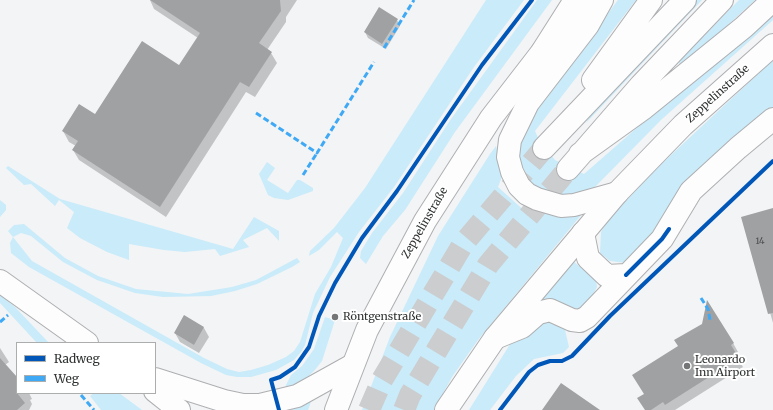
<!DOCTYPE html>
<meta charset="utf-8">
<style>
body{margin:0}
#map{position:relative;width:773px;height:410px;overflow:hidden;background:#f2f4f6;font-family:Merriweather,serif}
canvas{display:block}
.legend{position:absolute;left:16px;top:342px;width:140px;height:52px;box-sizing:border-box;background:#fff;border:1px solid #acadad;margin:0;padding:5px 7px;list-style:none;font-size:12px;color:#2f3131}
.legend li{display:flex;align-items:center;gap:8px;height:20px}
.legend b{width:20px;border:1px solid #acadad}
</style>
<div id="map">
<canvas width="773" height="410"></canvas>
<ul class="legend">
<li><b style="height:5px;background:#0057b8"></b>Radweg</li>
<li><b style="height:5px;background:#3fa9f5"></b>Weg</li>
</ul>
</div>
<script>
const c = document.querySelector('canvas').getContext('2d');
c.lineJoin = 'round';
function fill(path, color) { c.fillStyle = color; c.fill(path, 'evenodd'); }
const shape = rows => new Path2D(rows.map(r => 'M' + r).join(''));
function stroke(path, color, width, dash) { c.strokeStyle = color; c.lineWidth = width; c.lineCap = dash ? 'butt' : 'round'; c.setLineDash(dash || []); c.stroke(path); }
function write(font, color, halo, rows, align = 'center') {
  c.font = font + ' Merriweather,serif'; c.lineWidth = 4; c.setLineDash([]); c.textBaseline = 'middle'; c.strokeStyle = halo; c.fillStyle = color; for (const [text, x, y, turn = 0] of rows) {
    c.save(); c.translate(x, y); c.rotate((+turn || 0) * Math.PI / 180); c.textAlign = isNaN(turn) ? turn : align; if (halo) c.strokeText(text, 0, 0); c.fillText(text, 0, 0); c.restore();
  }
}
fill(shape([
 [486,0,524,0,474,67,394,187,359,232,330,277,313,313,305,345,301,352,294,360,276,370,251,377,237,377,226,375,201,363,29,267,11,253,10,243,13,237,8,231,14,225,24,224,65,258,98,276,136,289,188,294,232,287,256,280,297,258,300,262,292,267,257,284,235,291,211,296,163,297,135,293,97,280,63,262,31,236,21,233,13,237,32,261,204,358,227,369,239,372,251,370,268,365,286,357,294,351,300,342,315,294,331,267,343,238,337,232,319,250,309,256,310,251,334,228,365,188],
 [537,0,552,0,455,132,405,210,383,236,366,264,360,258,361,251,372,233,403,193,451,119],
 [618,0,636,0,535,131,539,140,555,160,584,174,773,9,773,20,661,120,594,188,578,196,560,196,543,191,532,183,522,166,518,150,522,127],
 [693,0,702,0,586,123,592,112],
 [739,0,755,0,688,62,680,66,679,63,683,57],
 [773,60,773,108,738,134,683,186,667,210,658,228,626,263,610,261,600,253,601,232,608,220,657,168],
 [496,146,503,174,498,187,528,214,540,210,582,214,478,340,452,377,434,410,362,410,390,337,438,236,490,154],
 [267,162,275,168,267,180,288,193,297,180,300,180,313,188,313,191,288,200,274,198,268,195,259,174],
 [8,166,60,199,233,249,254,217,279,231,279,241,267,228,243,240,249,247,220,256,215,249,185,252,164,250,129,244,129,260,107,252,80,238,67,228,74,212,59,200,55,206,31,184,24,185,6,168],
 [0,200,6,205,6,210,0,217],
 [573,261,596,280,597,287,590,300,580,309,567,308,553,301,539,300],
 [0,295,15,307,49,343,37,343,0,303],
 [325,317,335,320,322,361,314,371,303,381,286,390,285,387,291,375,302,366,314,349],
 [546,319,558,323,565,330,569,347,563,353,534,359,516,376,490,410,469,410,512,341],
 [94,393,119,393,142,410,101,410,90,396],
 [312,399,308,410,291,410,291,405]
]), '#caebf9');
fill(shape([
 [150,0,297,0,286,17,286,22,267,50,271,53,277,63,255,97,246,92,166,217,79,160,73,150,76,146,69,142,63,131,95,116,179,66,198,38,154,9],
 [397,20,400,26,386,49,368,38,365,32],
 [773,209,773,323,743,217],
 [184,317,204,328,209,337,199,353,180,342,175,333],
 [733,343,738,352,735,354,743,367,675,410,646,410,639,398],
 [0,348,9,362,5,365,17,378,17,393,29,393,32,399,30,400,32,404,29,410,0,410]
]), '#0003');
fill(shape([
 [150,0,280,0,281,11,259,43,272,52,249,87,240,82,160,207,72,150,78,141,62,131,79,104,95,114,142,41,179,65,200,33],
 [379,7,398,19,382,44,364,32],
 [773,208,773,313,768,314,741,217],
 [707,300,734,343,731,345,739,358,665,405,663,402,651,410,645,410,637,398,644,394,632,375,678,346,674,340,702,324],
 [184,315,204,327,194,345,174,333],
 [0,358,17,377,17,393,25,403,17,410,0,410],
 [561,383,600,410,542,410]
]), '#a0a1a2');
stroke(shape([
 [369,410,382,380,463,244,544,148],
 [404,410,410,395,488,265,568,169]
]), '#cbcdcf', 22, [22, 11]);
const street = shape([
 [583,233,588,258,607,276,626,275],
 [495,338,522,327,538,313,550,310,572,320,580,321,587,317,662,239,691,191,738,148,773,119]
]);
const secondary = shape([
 [0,281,87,343],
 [155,379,224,401,243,405,260,405,297,396,351,366],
 [155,391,179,410]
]);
const primary = shape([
 [336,410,367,330,425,221,491,118,542,52,575,0],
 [446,410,495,338,617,193,683,125,773,45]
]);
const highway = shape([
 [602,0,588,25,528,103,510,140,508,157,512,172,519,186,527,194,537,199,561,206,574,205,617,193],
 [542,52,588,4],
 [593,80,651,0],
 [544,148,685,0],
 [580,154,644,108,744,27,773,0],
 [568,169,641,85,722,0]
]);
stroke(street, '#aeafb1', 24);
stroke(secondary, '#aeafb1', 24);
stroke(primary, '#aeafb1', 24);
stroke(highway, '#aeafb1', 24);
stroke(street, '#fdfdfe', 22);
stroke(secondary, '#fdfdfe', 22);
stroke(primary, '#fdfdfe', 22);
stroke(highway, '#fdfdfe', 22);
stroke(shape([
 [384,48,414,0],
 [256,113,317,153,374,62],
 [303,175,317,153],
 [701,298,708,309,710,320],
 [0,322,8,315],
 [81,395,94,410]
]), '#3fa9f5', 3, [6, 3]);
stroke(shape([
 [626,275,662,239,669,229],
 [279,410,271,380,280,377,295,367,309,347,319,316,335,283,362,238,397,191,482,65,532,0],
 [500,410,529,372,538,365,550,361,562,361,572,356,610,316,773,161]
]), '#0057b8', 4);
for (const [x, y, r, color] of [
 [335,317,4,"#737576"],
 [687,366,4,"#737576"]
]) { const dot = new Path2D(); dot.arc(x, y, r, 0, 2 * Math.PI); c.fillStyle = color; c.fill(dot); stroke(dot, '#fff', 1.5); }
write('9px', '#4b4d4d', null, [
 ["14",760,241]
]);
write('11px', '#2f3131', '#fff', [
 ["Zeppelinstraße",718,94,-42],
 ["Zeppelinstraße",425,223,-60]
]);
write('11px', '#2f3131', '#fff', [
 ["Röntgenstraße",343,317],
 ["Leonardo",695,360],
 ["Inn Airport",695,373]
], 'left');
</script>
